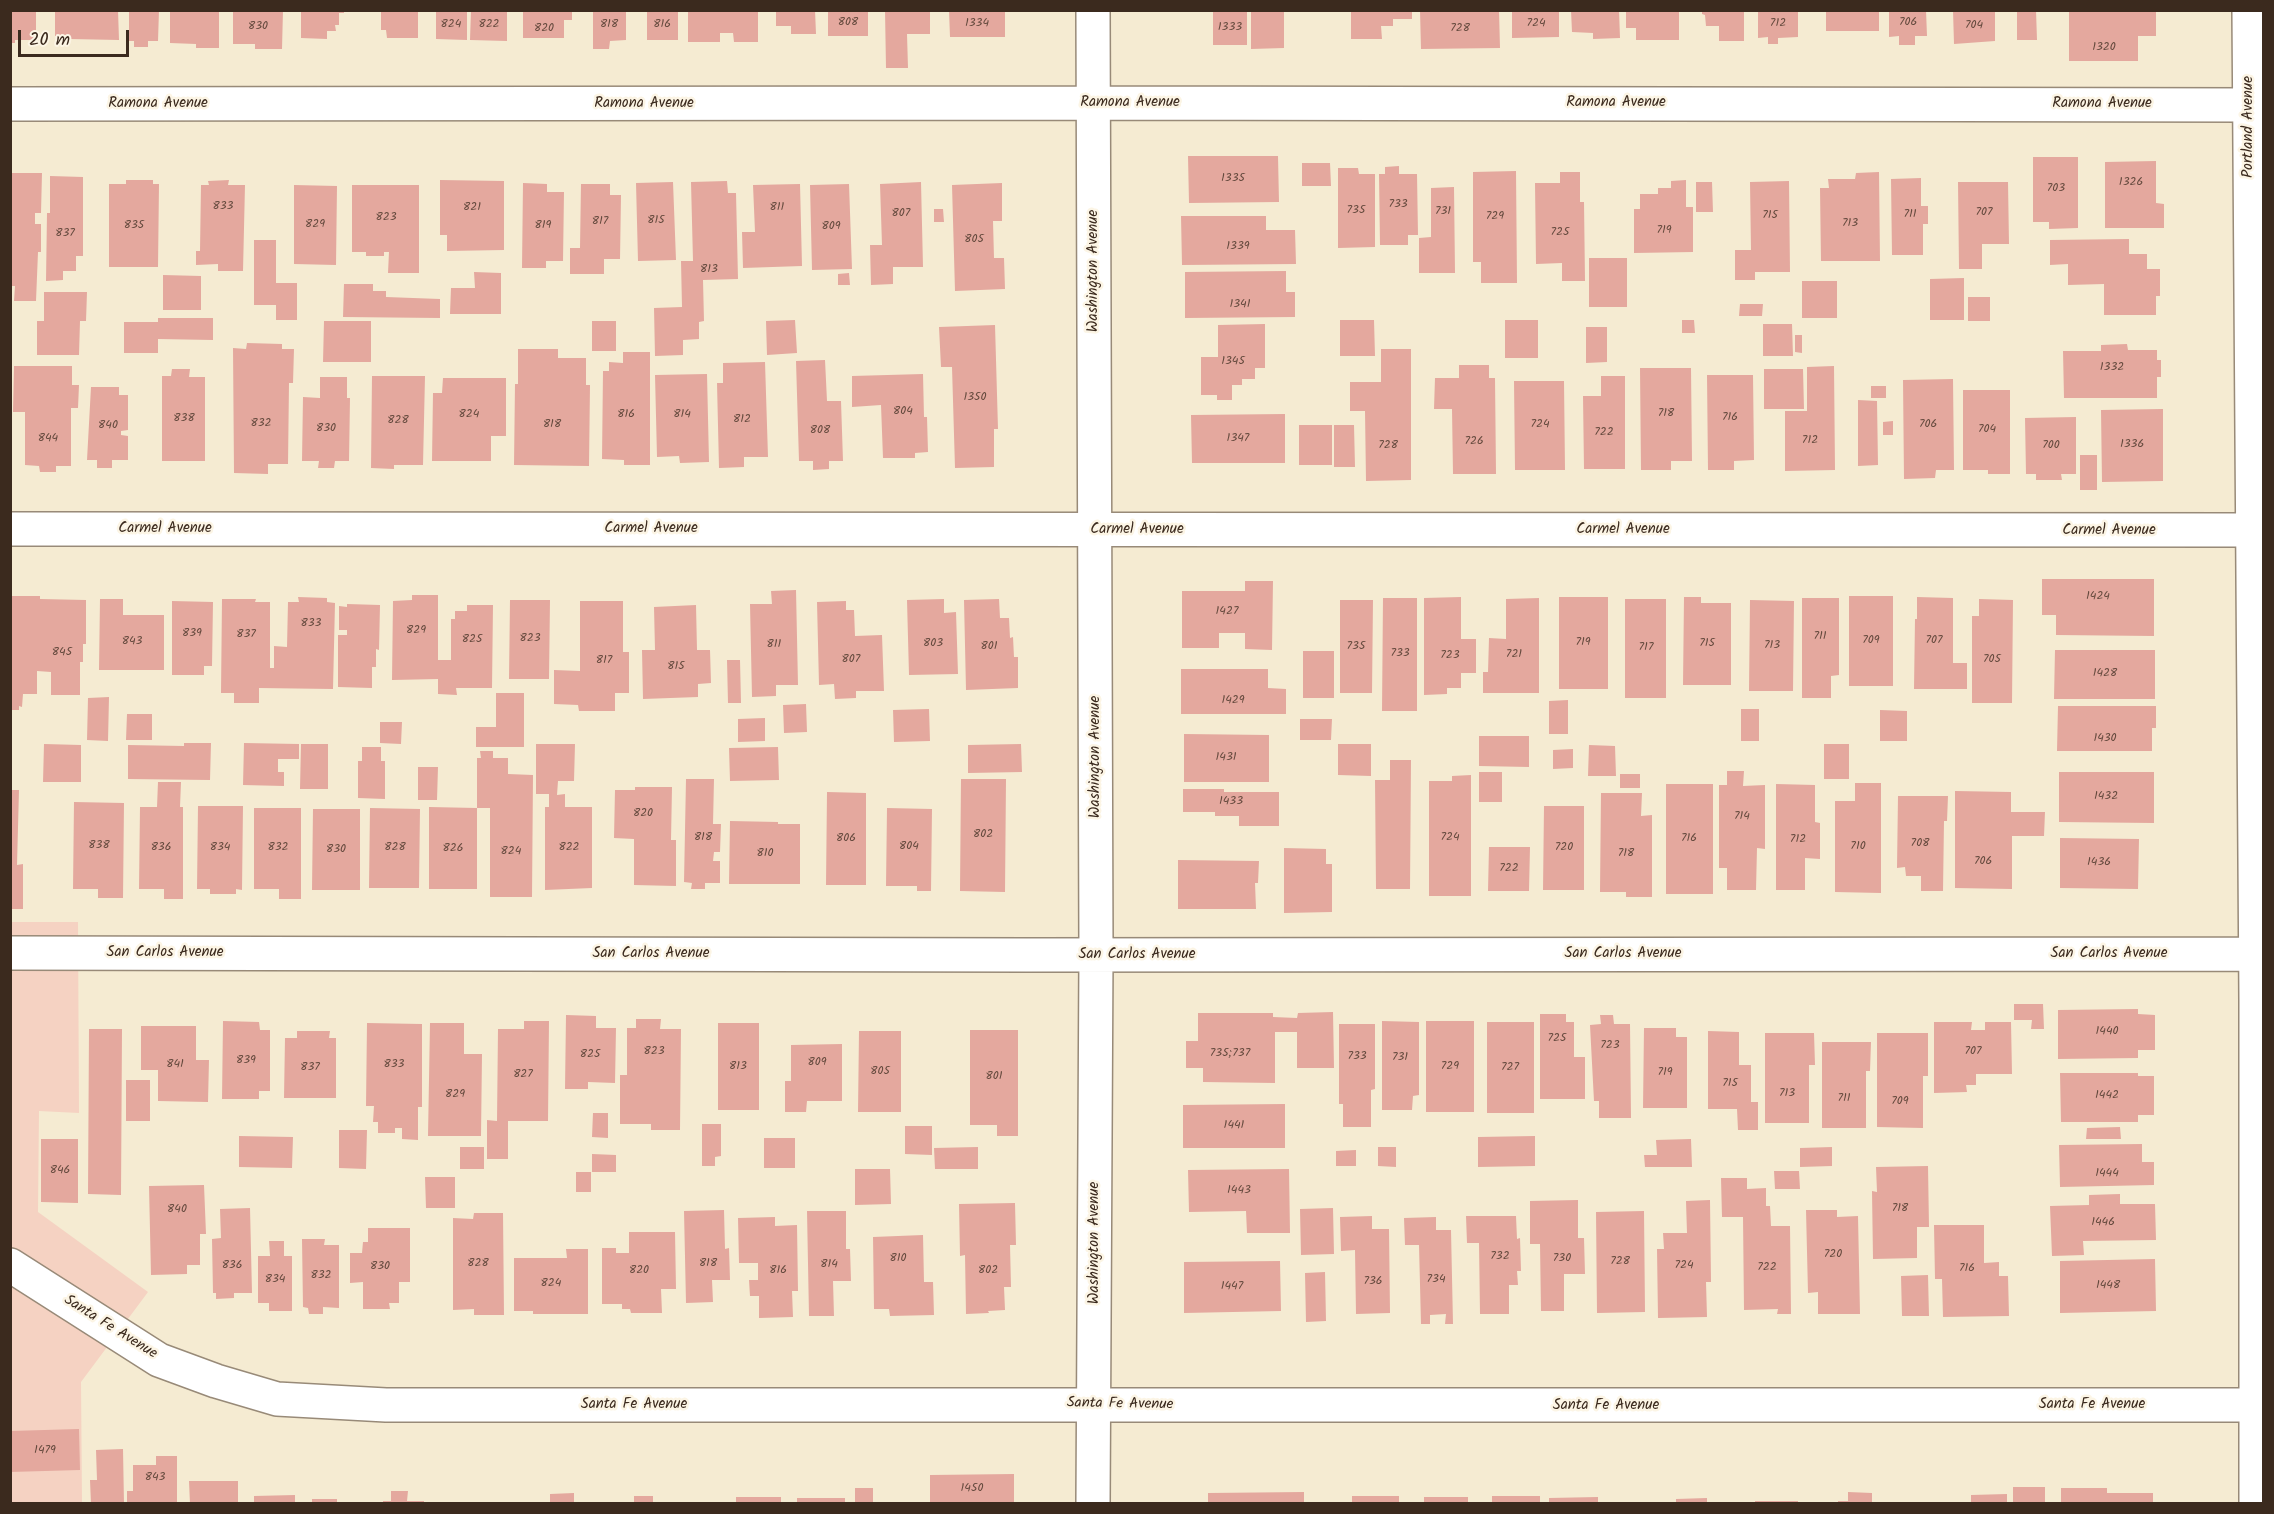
<!DOCTYPE html>
<style>
body{margin:0}
#map{position:relative;width:2274px;height:1514px;overflow:hidden;background:#f5ebd2;font-family:Kalam,sans-serif}
canvas{display:block}
.frame{position:absolute;inset:0;border:12px solid #3b2a1e;pointer-events:none}
.scale{position:absolute;left:18px;top:30px;width:111px;height:27px;box-sizing:border-box;border:3px solid #3b2a1e;border-top:0;padding-left:8px;font-size:18px;line-height:21px;white-space:nowrap;color:#3b2a1e;-webkit-text-stroke:4px #fcf5e5;paint-order:stroke}
</style>
<div id="map">
<canvas width="2274" height="1514"></canvas>
<div class="frame"></div>
<div class="scale">20 m</div>
</div>
<script>
const c = document.querySelector('canvas').getContext('2d');
c.lineJoin = 'round';
function fill(path, color) { c.fillStyle = color; c.fill(path, 'evenodd'); }
const shape = rows => new Path2D(rows.map(r => 'M' + r).join(''));
function stroke(path, color, width, dash) { c.strokeStyle = color; c.lineWidth = width; c.lineCap = dash ? 'butt' : 'round'; c.setLineDash(dash || []); c.stroke(path); }
function write(font, color, halo, rows, align = 'center') {
  c.font = font + ' Kalam,sans-serif'; c.lineWidth = 5; c.setLineDash([]); c.textBaseline = 'middle'; c.strokeStyle = halo; c.fillStyle = color; for (const [text, x, y, turn = 0] of rows) {
    c.save(); c.translate(x, y); c.rotate((+turn || 0) * Math.PI / 180); c.textAlign = isNaN(turn) ? turn : align; if (halo) c.strokeText(text, 0, 0); c.fillText(text, 0, 0); c.restore();
  }
}
fill(shape([
 [11,922,78,922,79,1113,39,1111,38,1212,148,1292,81,1382,82,1503,11,1504]
]), '#f5d2c2');
fill(shape([
 [10,10,36,10,36,40,15,40,15,43,10,43],
 [55,10,118,10,119,40,70,39,70,36,55,36],
 [129,10,159,10,158,41,148,41,148,47,134,47,134,41,129,41],
 [170,10,219,10,219,48,196,48,196,44,170,43],
 [233,10,283,10,282,49,255,49,255,44,233,44],
 [301,10,344,10,344,13,339,13,339,25,335,25,336,31,327,31,327,39,301,38],
 [381,10,418,10,418,38,387,38,386,30,381,30],
 [436,10,467,10,467,40,436,39],
 [471,10,507,10,507,41,470,40],
 [523,10,572,10,572,20,564,20,564,38,523,38],
 [593,10,626,10,626,40,610,41,609,49,593,49],
 [647,10,678,10,678,40,647,40],
 [688,10,758,10,758,42,734,42,733,33,720,33,720,42,688,42],
 [776,10,815,10,816,34,791,34,791,26,776,26],
 [828,10,868,10,868,36,828,36],
 [885,10,930,10,930,34,907,34,908,68,886,68],
 [949,10,1005,10,1005,37,950,37],
 [1213,10,1247,10,1247,45,1213,45],
 [1251,10,1284,10,1284,48,1251,49],
 [1351,10,1412,10,1412,19,1393,19,1393,26,1381,26,1382,39,1351,39],
 [1420,10,1499,10,1500,48,1421,49],
 [1512,10,1559,10,1559,37,1512,38],
 [1571,10,1619,10,1620,38,1593,39,1593,33,1572,32],
 [1626,10,1679,10,1679,40,1636,40,1636,28,1626,28],
 [1702,10,1744,10,1744,41,1719,41,1719,26,1706,26,1705,15,1702,14],
 [1758,10,1798,10,1798,37,1778,38,1778,44,1768,44,1768,37,1758,38],
 [1826,10,1879,10,1879,31,1826,31],
 [1889,10,1926,10,1927,36,1915,36,1915,45,1899,45,1899,36,1889,37],
 [1953,10,1995,10,1995,41,1954,44],
 [2017,10,2036,10,2037,40,2017,40],
 [2069,10,2156,10,2156,36,2138,36,2138,61,2069,61],
 [1188,156,1278,156,1279,202,1189,203],
 [2033,157,2078,157,2078,228,2049,229,2049,222,2033,222],
 [2156,161,2156,203,2164,204,2164,228,2105,228,2105,162],
 [1302,163,1330,163,1331,186,1302,186],
 [1399,166,1399,174,1417,174,1418,235,1408,235,1408,245,1380,245,1379,174,1385,174,1385,167],
 [1338,168,1358,168,1359,174,1375,174,1375,247,1338,248],
 [1516,171,1517,283,1481,283,1481,262,1473,262,1473,172],
 [1560,172,1580,172,1580,202,1584,202,1585,281,1562,281,1562,263,1536,264,1535,183,1560,183],
 [1879,172,1880,261,1821,261,1820,188,1829,188,1828,179,1855,179,1856,173],
 [10,173,42,173,41,213,35,213,35,224,41,224,41,252,38,252,36,301,14,301,15,286,10,286],
 [50,176,83,177,83,256,76,256,76,271,63,271,63,280,46,281,47,213,50,213],
 [1921,178,1921,206,1928,206,1928,224,1923,224,1923,255,1892,255,1891,179],
 [126,180,153,180,153,184,159,184,158,267,109,267,109,184,126,184],
 [229,180,228,185,245,185,243,271,218,271,218,264,196,265,196,251,200,251,201,185,209,185,208,181],
 [440,180,504,181,504,250,447,251,447,235,440,235],
 [1686,180,1686,207,1693,207,1693,252,1634,253,1634,209,1640,209,1640,194,1658,194,1658,188,1671,188,1671,181],
 [727,181,728,193,736,193,738,279,703,280,704,321,699,322,699,339,683,340,683,355,655,356,654,308,682,307,681,261,693,261,691,182],
 [1789,181,1790,272,1755,272,1755,280,1735,280,1735,250,1751,250,1750,182],
 [673,182,676,260,638,261,636,183],
 [921,182,923,267,893,267,893,284,871,285,870,245,882,245,880,184],
 [1696,182,1712,182,1713,212,1696,212],
 [1958,182,2008,182,2009,244,1982,244,1982,269,1959,269],
 [523,183,547,184,547,192,564,192,563,261,546,261,546,268,522,268],
 [1002,183,1002,221,993,221,994,258,1004,258,1005,289,955,291,952,185],
 [581,184,610,184,610,195,621,195,620,259,604,259,604,274,570,274,570,248,580,248],
 [800,184,802,266,743,268,742,232,755,232,753,185],
 [849,184,852,269,812,270,810,185],
 [294,185,337,186,336,265,294,264],
 [352,185,419,185,419,273,388,273,389,252,384,252,384,256,366,256,366,252,352,252],
 [1454,187,1455,273,1419,273,1419,238,1431,237,1431,188],
 [934,209,943,209,944,222,934,222],
 [1181,216,1266,216,1266,230,1295,230,1296,264,1182,265],
 [2129,239,2129,254,2147,254,2147,269,2160,269,2160,296,2156,296,2156,315,2104,315,2104,284,2068,285,2068,264,2050,265,2050,240],
 [254,240,276,240,276,283,297,283,297,320,276,320,276,305,254,305],
 [1589,258,1627,258,1627,307,1589,307],
 [1286,271,1286,292,1295,292,1295,317,1185,318,1185,272],
 [474,272,501,273,501,314,450,314,451,288,475,288],
 [849,273,850,285,838,285,838,274],
 [163,275,201,276,201,310,163,310],
 [1964,278,1964,320,1930,320,1930,279],
 [1802,281,1837,281,1837,318,1802,318],
 [344,284,373,284,373,291,386,291,386,297,440,299,440,318,343,317],
 [44,292,87,292,86,321,80,321,79,355,37,355,37,321,44,321],
 [1968,297,1990,297,1990,321,1968,321],
 [1740,304,1763,304,1762,316,1739,316],
 [158,318,213,318,213,340,158,339,158,353,124,353,124,322,158,322],
 [795,320,797,353,767,355,766,321],
 [1340,320,1374,320,1375,356,1340,356],
 [1505,320,1538,320,1538,358,1505,358],
 [1682,320,1694,320,1695,333,1682,333],
 [324,321,371,321,371,362,323,362],
 [592,321,616,321,616,351,592,351],
 [1265,324,1265,368,1255,368,1255,379,1242,379,1242,385,1232,385,1232,400,1217,400,1217,395,1201,395,1201,357,1218,357,1218,325],
 [1763,324,1792,324,1793,356,1763,356],
 [995,325,998,429,994,429,994,467,955,468,952,367,941,367,939,327],
 [1586,327,1607,327,1607,362,1586,363],
 [1795,335,1802,335,1802,353,1795,352],
 [247,343,282,344,282,349,294,349,293,383,289,383,288,464,268,464,268,474,234,473,233,348,246,349],
 [2127,344,2128,350,2157,350,2157,360,2161,360,2161,377,2157,377,2157,398,2064,398,2063,351,2101,351,2101,345],
 [518,349,558,349,558,358,586,358,586,385,590,385,589,466,514,465,515,384,518,384],
 [1381,349,1411,349,1411,480,1366,481,1365,411,1350,411,1350,382,1381,382],
 [623,352,650,352,650,465,624,465,624,460,602,459,603,371,609,371,609,362,623,363],
 [825,360,827,401,841,401,843,461,829,461,829,469,813,470,813,461,799,461,796,361],
 [765,362,768,457,744,457,744,467,719,468,717,383,723,383,723,363],
 [1459,365,1489,365,1489,378,1495,378,1496,474,1453,474,1452,409,1434,409,1435,378,1459,378],
 [14,366,72,366,72,385,79,385,78,408,71,408,71,466,56,466,56,472,40,472,39,466,25,465,25,412,13,412],
 [1834,366,1835,470,1785,471,1785,411,1807,411,1807,367],
 [1640,368,1691,368,1692,461,1671,461,1671,470,1641,470],
 [172,369,190,369,189,377,205,377,205,461,162,461,162,376,171,376],
 [1764,369,1803,369,1804,409,1764,409],
 [707,374,709,462,680,463,679,456,657,457,655,375],
 [923,374,924,417,927,417,928,452,915,453,915,458,883,458,881,405,852,407,852,376],
 [1707,375,1753,375,1754,460,1734,461,1734,470,1708,470],
 [372,376,425,376,423,465,394,465,394,469,371,468],
 [1601,376,1625,376,1625,469,1584,469,1583,396,1601,396],
 [320,377,347,377,347,398,350,398,349,461,335,461,334,468,318,468,319,461,302,461,303,397,320,398],
 [443,378,506,378,506,436,491,436,491,461,432,461,433,393,442,393],
 [1953,379,1954,470,1936,470,1935,478,1904,479,1903,380],
 [1514,381,1564,381,1565,470,1515,470],
 [1871,386,1886,386,1886,398,1871,398],
 [91,387,119,387,119,395,128,395,128,430,121,431,121,435,128,436,128,460,112,460,112,468,97,468,97,460,87,460],
 [1963,390,2010,390,2010,474,1988,474,1988,470,1963,470],
 [1858,400,1877,401,1878,465,1858,466],
 [2163,409,2163,481,2102,482,2101,410],
 [1285,414,1285,463,1192,463,1191,415],
 [2076,417,2076,474,2061,474,2062,480,2036,480,2036,474,2026,474,2025,418],
 [1893,421,1893,435,1883,435,1883,422],
 [1299,425,1332,425,1332,465,1299,465],
 [1334,425,1354,425,1355,467,1334,467],
 [2080,455,2097,455,2097,490,2080,490],
 [2042,579,2154,579,2154,636,2056,635,2056,615,2042,615],
 [1245,581,1273,581,1272,650,1245,649,1245,633,1219,633,1219,648,1182,648,1182,591,1245,591],
 [796,590,798,685,776,685,776,696,752,697,750,604,772,604,771,591],
 [412,595,438,595,438,660,451,660,451,619,455,619,455,611,467,611,467,605,493,605,492,688,456,688,457,695,438,694,438,679,392,680,393,601,412,600],
 [10,596,40,596,40,599,86,600,86,644,83,644,83,662,80,662,80,695,51,695,51,672,37,671,37,694,23,694,22,707,19,706,19,710,10,710],
 [1849,596,1893,596,1893,686,1849,686],
 [298,597,327,598,327,602,335,603,333,689,259,688,259,703,234,703,234,693,221,693,222,599,256,599,255,602,270,602,270,668,274,668,274,646,287,647,288,602,299,602],
 [1461,597,1461,639,1476,639,1476,673,1461,673,1461,688,1447,688,1447,694,1424,695,1424,598],
 [1559,597,1608,597,1608,689,1559,689],
 [1684,597,1701,597,1701,603,1731,603,1731,685,1683,685],
 [1917,597,1953,598,1953,663,1967,663,1967,689,1914,689,1915,619,1917,619],
 [1383,598,1417,598,1417,711,1382,711],
 [1539,598,1539,693,1483,693,1483,672,1488,672,1489,638,1506,639,1506,599],
 [1802,598,1839,598,1839,675,1831,676,1831,698,1802,698],
 [100,599,123,599,123,615,164,615,164,670,99,670],
 [944,599,944,613,956,612,958,674,909,675,907,600],
 [999,599,1000,618,1009,618,1010,638,1013,637,1014,657,1018,657,1018,688,966,690,964,600],
 [1625,599,1666,599,1666,698,1625,698],
 [1979,599,2013,600,2012,703,1972,703,1972,616,1979,616],
 [510,600,550,600,549,679,509,679],
 [1340,600,1373,600,1372,693,1340,693],
 [1750,600,1794,601,1793,691,1749,691],
 [172,601,213,602,212,666,204,666,204,675,172,675],
 [580,601,623,601,623,652,629,652,629,693,615,693,615,711,579,711,578,705,554,704,554,670,580,671],
 [846,601,846,610,854,610,855,636,882,635,884,691,856,691,856,698,835,699,834,684,819,685,817,602],
 [347,604,380,605,379,650,376,649,376,667,372,667,372,688,338,687,338,635,347,635,347,630,339,630,339,606,347,607],
 [696,605,697,650,710,650,711,683,698,684,698,697,643,699,642,650,655,650,654,607],
 [2055,650,2155,650,2155,699,2054,699],
 [1303,651,1334,651,1334,698,1303,698],
 [727,660,740,660,741,703,728,703],
 [1181,669,1268,669,1268,688,1286,689,1286,714,1181,714],
 [496,693,524,693,524,747,476,747,476,727,496,727],
 [109,697,108,741,87,740,88,698],
 [1568,700,1568,734,1549,734,1549,701],
 [806,704,807,732,784,733,783,705],
 [2058,706,2156,706,2156,728,2152,728,2152,751,2057,751],
 [929,709,930,741,894,742,893,710],
 [1741,709,1759,709,1759,741,1741,741],
 [1880,710,1907,711,1907,741,1880,741],
 [127,714,152,714,152,740,126,740],
 [765,718,765,741,738,742,738,719],
 [1300,719,1332,719,1331,740,1300,740],
 [380,722,402,722,401,744,380,743],
 [1184,734,1269,735,1269,782,1184,782],
 [1479,736,1529,736,1529,767,1479,766],
 [184,743,211,743,210,780,128,779,128,745,184,746],
 [244,743,299,744,299,759,278,759,278,772,284,772,284,786,243,785],
 [44,744,81,745,81,782,43,782],
 [301,744,328,744,328,789,300,789],
 [536,744,575,744,574,781,558,781,557,795,565,794,565,807,592,807,592,888,545,890,545,807,549,807,549,794,536,794],
 [1021,744,1022,772,968,773,968,745],
 [1338,744,1371,744,1371,776,1338,775],
 [1824,744,1849,744,1849,779,1824,779],
 [1589,745,1615,746,1616,776,1588,776],
 [362,747,381,747,381,761,385,761,385,799,358,798,358,761,362,761],
 [778,747,779,780,730,781,729,748],
 [1573,749,1573,768,1553,769,1553,750],
 [480,751,493,751,493,758,508,758,508,774,533,775,532,897,490,897,490,808,477,808,477,758,481,758],
 [1390,760,1411,760,1410,889,1376,889,1375,780,1390,780],
 [418,767,438,767,437,800,418,800],
 [1727,771,1744,771,1743,786,1765,785,1765,849,1757,848,1756,890,1727,890,1727,868,1719,868,1719,785,1727,785],
 [1479,772,1502,772,1502,802,1479,802],
 [2059,772,2154,772,2154,823,2059,822],
 [1620,774,1640,774,1640,788,1620,788],
 [1471,775,1471,896,1429,896,1429,781,1452,781,1452,776],
 [686,779,714,779,713,824,721,824,720,852,714,852,713,861,720,861,720,883,705,883,705,889,691,889,692,883,684,882],
 [961,779,1006,779,1005,892,960,891],
 [158,782,181,782,180,807,183,807,183,899,164,899,164,889,139,889,140,807,157,807],
 [1855,783,1881,783,1881,893,1835,892,1835,801,1855,801],
 [1666,784,1713,784,1713,894,1666,894],
 [1776,784,1815,785,1815,822,1820,823,1820,859,1805,858,1805,890,1776,890],
 [635,787,672,787,671,840,676,840,676,886,634,885,634,839,614,838,615,790,635,790],
 [1183,789,1224,789,1224,792,1279,792,1279,826,1239,826,1239,816,1215,816,1215,812,1183,812],
 [10,790,19,790,17,865,23,864,23,909,10,909],
 [1955,791,2011,792,2011,812,2045,812,2044,836,2012,836,2012,889,1955,888],
 [827,792,866,793,866,885,826,885],
 [1601,793,1642,793,1641,816,1652,815,1652,897,1626,897,1626,892,1600,892],
 [1898,796,1948,796,1947,821,1944,821,1943,891,1921,891,1921,876,1906,876,1905,867,1897,868],
 [74,802,124,803,123,898,98,898,98,889,73,889],
 [198,806,243,806,242,890,236,889,236,894,210,894,210,889,197,889],
 [1544,806,1584,806,1584,890,1543,890],
 [429,807,477,808,477,889,429,889],
 [254,808,301,808,301,899,279,899,279,889,254,889],
 [370,808,420,809,419,888,369,888],
 [887,808,932,809,931,891,917,891,917,886,886,886],
 [313,809,360,809,360,890,312,890],
 [730,821,778,822,778,824,800,824,800,884,729,884],
 [2060,838,2139,839,2138,889,2060,888],
 [1489,847,1530,847,1529,891,1488,891],
 [1284,848,1326,849,1326,864,1332,864,1332,912,1284,913],
 [1178,860,1259,861,1258,883,1255,883,1256,909,1178,909],
 [2014,1004,2043,1004,2044,1029,2031,1029,2032,1020,2014,1020],
 [2138,1009,2138,1014,2155,1015,2155,1050,2138,1050,2138,1058,2058,1059,2058,1010],
 [1333,1012,1334,1068,1297,1068,1297,1032,1275,1032,1275,1083,1203,1082,1203,1068,1186,1068,1186,1041,1198,1041,1198,1013,1273,1013,1273,1017,1297,1018,1298,1013],
 [1540,1014,1566,1014,1566,1022,1574,1022,1574,1057,1585,1057,1585,1099,1540,1099],
 [566,1015,596,1016,596,1028,616,1028,615,1083,588,1082,588,1089,565,1089],
 [1600,1015,1613,1015,1614,1024,1630,1024,1631,1118,1599,1118,1599,1101,1594,1101,1590,1025,1601,1024],
 [636,1019,661,1019,660,1029,681,1029,680,1130,651,1130,651,1124,620,1124,620,1075,627,1075,627,1028,636,1028],
 [223,1021,259,1022,260,1030,270,1030,270,1091,259,1091,259,1099,222,1099],
 [524,1021,549,1021,548,1121,508,1121,508,1159,487,1159,487,1120,497,1121,498,1029,524,1029],
 [1382,1021,1419,1022,1419,1095,1413,1096,1412,1110,1382,1110],
 [1426,1021,1474,1021,1474,1112,1426,1112],
 [1487,1022,1534,1022,1534,1113,1487,1113],
 [1934,1022,1972,1022,1971,1030,1985,1030,1985,1022,2011,1022,2012,1074,1976,1074,1976,1085,1966,1085,1967,1092,1934,1093],
 [367,1023,422,1024,422,1107,418,1107,418,1140,402,1139,402,1128,395,1128,395,1133,378,1133,378,1122,373,1122,374,1106,366,1106],
 [430,1023,464,1023,464,1054,482,1054,481,1136,428,1136],
 [718,1023,759,1023,759,1110,718,1110],
 [1339,1024,1375,1024,1375,1089,1371,1090,1371,1127,1343,1127,1343,1104,1339,1104],
 [141,1026,196,1026,196,1060,209,1060,208,1102,158,1101,158,1070,141,1070],
 [1644,1028,1676,1028,1676,1037,1687,1037,1687,1108,1643,1108],
 [89,1029,122,1029,121,1195,88,1194],
 [970,1030,1018,1030,1018,1136,997,1136,997,1125,970,1125],
 [297,1031,330,1031,329,1038,336,1038,336,1098,284,1098,285,1038,297,1038],
 [859,1031,901,1031,901,1112,858,1112],
 [1708,1031,1739,1032,1739,1065,1751,1065,1751,1102,1758,1102,1758,1130,1738,1130,1737,1109,1708,1109],
 [1765,1033,1814,1033,1815,1065,1809,1065,1809,1123,1765,1123],
 [1877,1033,1928,1033,1928,1076,1923,1076,1923,1128,1877,1127],
 [1822,1042,1871,1042,1870,1071,1866,1071,1866,1128,1822,1128],
 [842,1044,842,1101,807,1101,806,1112,785,1112,785,1081,791,1081,791,1045],
 [2060,1073,2138,1073,2138,1076,2154,1076,2154,1115,2138,1115,2138,1122,2061,1122],
 [126,1080,150,1080,150,1121,126,1121],
 [1285,1104,1285,1148,1183,1148,1183,1105],
 [593,1113,608,1113,608,1138,592,1137],
 [702,1124,721,1124,721,1156,715,1157,715,1166,702,1166],
 [905,1126,932,1126,932,1155,905,1154],
 [2120,1127,2121,1139,2086,1139,2087,1128],
 [339,1130,367,1130,366,1169,339,1168],
 [239,1136,293,1137,292,1168,239,1167],
 [1535,1136,1535,1166,1478,1167,1478,1137],
 [764,1138,795,1138,795,1168,764,1168],
 [41,1139,78,1139,78,1203,41,1202],
 [1691,1139,1692,1167,1645,1167,1644,1155,1657,1155,1656,1140],
 [2142,1144,2142,1162,2154,1162,2154,1185,2060,1187,2059,1145],
 [460,1147,484,1147,484,1169,460,1169],
 [978,1147,978,1169,935,1169,934,1148],
 [1378,1147,1396,1147,1396,1167,1378,1166],
 [1832,1147,1832,1166,1800,1167,1800,1148],
 [1356,1150,1356,1166,1336,1166,1336,1151],
 [592,1154,616,1155,616,1172,592,1172],
 [1928,1166,1929,1227,1917,1227,1917,1258,1873,1259,1872,1191,1877,1192,1876,1167],
 [855,1169,890,1169,891,1204,855,1205],
 [1289,1169,1290,1233,1247,1233,1246,1211,1189,1212,1188,1170],
 [1774,1171,1799,1171,1800,1189,1775,1189],
 [576,1172,591,1172,591,1192,576,1192],
 [425,1177,455,1177,455,1208,426,1208],
 [1721,1178,1747,1178,1747,1189,1766,1188,1766,1206,1770,1206,1771,1226,1790,1226,1791,1314,1777,1314,1778,1309,1744,1310,1743,1217,1722,1217],
 [204,1185,206,1234,200,1234,200,1265,187,1265,187,1274,151,1275,149,1186],
 [2120,1194,2120,1204,2155,1204,2156,1240,2083,1241,2084,1255,2052,1256,2050,1206,2089,1205,2089,1195],
 [1578,1200,1578,1238,1584,1238,1585,1274,1564,1274,1564,1311,1541,1311,1540,1244,1530,1244,1530,1201],
 [1710,1200,1711,1282,1706,1282,1707,1317,1658,1318,1657,1249,1664,1249,1663,1233,1687,1233,1686,1201],
 [1015,1203,1016,1245,1010,1245,1011,1287,1004,1287,1005,1310,988,1311,989,1313,966,1314,965,1255,960,1256,959,1204],
 [250,1208,252,1293,234,1293,234,1298,216,1299,216,1293,213,1293,212,1239,221,1238,220,1209],
 [1333,1208,1334,1254,1301,1255,1300,1209],
 [724,1210,725,1249,729,1248,730,1280,712,1280,713,1302,686,1303,684,1211],
 [1806,1210,1837,1210,1837,1217,1858,1216,1860,1314,1818,1314,1818,1292,1808,1293],
 [807,1211,846,1211,846,1249,850,1249,851,1281,833,1281,834,1316,809,1316],
 [1644,1211,1645,1312,1597,1313,1596,1212],
 [474,1213,503,1213,504,1315,474,1315,474,1309,453,1310,453,1218,473,1219],
 [1372,1216,1372,1229,1389,1229,1390,1313,1356,1314,1355,1250,1341,1251,1340,1217],
 [1466,1216,1516,1216,1517,1239,1520,1238,1521,1271,1517,1271,1518,1285,1509,1285,1509,1314,1480,1314,1479,1243,1467,1243],
 [775,1217,775,1226,797,1225,798,1291,792,1291,793,1317,759,1318,759,1296,750,1296,749,1280,758,1280,758,1263,739,1263,738,1218],
 [1436,1217,1436,1230,1451,1230,1453,1324,1445,1324,1446,1314,1430,1315,1430,1324,1421,1324,1419,1245,1405,1245,1404,1218],
 [1934,1225,1984,1225,1984,1263,1999,1262,1999,1276,2008,1276,2009,1316,1943,1317,1942,1279,1935,1279],
 [368,1228,410,1228,410,1282,399,1282,399,1303,389,1303,390,1309,363,1309,363,1282,350,1283,350,1253,362,1253,363,1242,368,1242],
 [629,1232,675,1232,676,1289,661,1289,662,1313,631,1313,630,1309,622,1309,622,1304,602,1304,602,1248,616,1248,616,1253,629,1253],
 [923,1235,924,1282,933,1282,934,1315,890,1316,889,1309,874,1309,873,1237],
 [302,1239,325,1239,324,1245,339,1245,339,1308,323,1307,323,1314,309,1314,308,1308,303,1307],
 [269,1241,284,1241,284,1256,292,1256,292,1311,269,1311,269,1303,258,1303,258,1256,270,1256],
 [566,1249,588,1249,588,1314,533,1314,533,1311,514,1311,514,1258,567,1258],
 [2155,1259,2156,1311,2060,1313,2060,1261],
 [1280,1261,1281,1311,1184,1313,1184,1262],
 [1325,1272,1326,1321,1306,1322,1305,1273],
 [1928,1275,1929,1316,1902,1316,1901,1276],
 [79,1429,80,1470,10,1472,10,1431],
 [123,1449,124,1504,91,1504,90,1480,97,1480,96,1450],
 [156,1456,177,1456,177,1504,127,1504,127,1491,133,1491,133,1465,156,1465],
 [1014,1474,1014,1504,930,1504,930,1475],
 [189,1481,238,1481,238,1504,190,1504],
 [2013,1487,2045,1487,2045,1504,2013,1504],
 [855,1488,873,1488,873,1504,855,1504],
 [2061,1488,2107,1488,2107,1493,2153,1493,2153,1504,2061,1504],
 [391,1491,408,1491,407,1501,424,1501,424,1504,383,1504,383,1501,391,1501],
 [1304,1492,1304,1504,1208,1504,1208,1493],
 [1848,1492,1872,1493,1872,1504,1838,1504,1838,1501,1848,1501],
 [574,1493,574,1504,550,1504,550,1494],
 [2007,1494,2007,1504,1971,1504,1971,1495],
 [295,1495,295,1504,254,1504,254,1496],
 [634,1496,653,1496,653,1504,634,1504],
 [1352,1496,1399,1496,1399,1504,1352,1504],
 [1492,1496,1540,1496,1540,1504,1492,1504],
 [736,1497,781,1497,781,1504,736,1504],
 [1424,1497,1468,1497,1468,1504,1424,1504],
 [1598,1497,1598,1504,1549,1504,1549,1498],
 [797,1498,845,1498,845,1504,797,1504],
 [1707,1498,1707,1504,1676,1504,1676,1499],
 [312,1499,337,1499,337,1504,312,1504],
 [1755,1501,1798,1501,1798,1504,1755,1504]
]), '#e4a89e');
const minor = shape([
 [2249,10,2256,1000,2256,1504],
 [10,104,1094,103,2249,105],
 [10,529,2264,530],
 [10,953,1027,955,2264,954],
 [1093,1504,1096,954,1093,10]
]);
const tertiary = shape([
 [10,1265,159,1360,216,1381,277,1399,386,1405,2264,1405]
]);
stroke(minor, '#988a78', 36);
stroke(tertiary, '#988a78', 36);
stroke(minor, '#fff', 33);
stroke(tertiary, '#fff', 33);
write('12px', '#654a3e', null, [
 ["808",848,23],
 ["706",1908,23],
 ["1334",977,24],
 ["724",1536,24],
 ["712",1778,24],
 ["824",451,25],
 ["822",489,25],
 ["818",609,25],
 ["816",662,25],
 ["704",1974,26],
 ["830",258,27],
 ["1333",1230,28],
 ["820",544,29],
 ["728",1460,29],
 ["1320",2104,48],
 ["1335",1233,179],
 ["1326",2131,183],
 ["703",2056,189],
 ["733",1398,205],
 ["833",223,207],
 ["821",472,208],
 ["811",777,208],
 ["735",1356,211],
 ["731",1443,212],
 ["707",1984,213],
 ["807",901,214],
 ["711",1910,215],
 ["715",1770,216],
 ["729",1495,217],
 ["823",386,218],
 ["815",656,221],
 ["817",600,222],
 ["713",1850,224],
 ["829",315,225],
 ["835",134,226],
 ["819",543,226],
 ["809",831,227],
 ["719",1664,231],
 ["725",1560,233],
 ["837",65,234],
 ["805",974,240],
 ["1339",1238,247],
 ["813",709,270],
 ["1341",1240,305],
 ["1345",1233,362],
 ["1332",2112,368],
 ["1350",975,398],
 ["804",903,412],
 ["718",1666,414],
 ["824",469,415],
 ["816",626,415],
 ["814",682,415],
 ["716",1730,418],
 ["838",184,419],
 ["812",742,420],
 ["828",398,421],
 ["832",261,424],
 ["818",552,425],
 ["724",1540,425],
 ["706",1928,425],
 ["840",108,426],
 ["830",326,429],
 ["704",1987,430],
 ["808",820,431],
 ["722",1604,433],
 ["844",48,439],
 ["1347",1238,439],
 ["712",1810,441],
 ["726",1474,442],
 ["1336",2132,445],
 ["728",1388,446],
 ["700",2051,446],
 ["1424",2098,597],
 ["1427",1227,612],
 ["833",311,624],
 ["829",416,631],
 ["839",192,634],
 ["837",246,635],
 ["711",1820,637],
 ["823",530,639],
 ["825",472,640],
 ["709",1871,641],
 ["707",1934,641],
 ["843",132,642],
 ["719",1583,643],
 ["803",933,644],
 ["715",1707,644],
 ["811",774,645],
 ["713",1772,646],
 ["801",989,647],
 ["735",1356,647],
 ["717",1646,648],
 ["845",62,653],
 ["733",1400,654],
 ["721",1514,655],
 ["723",1450,656],
 ["807",851,660],
 ["705",1992,660],
 ["817",604,661],
 ["815",676,667],
 ["1428",2105,674],
 ["1429",1233,701],
 ["1430",2105,739],
 ["1431",1226,758],
 ["1432",2106,797],
 ["1433",1231,802],
 ["820",643,814],
 ["714",1742,817],
 ["802",983,835],
 ["818",703,838],
 ["724",1450,838],
 ["806",846,839],
 ["716",1689,839],
 ["712",1798,840],
 ["708",1920,844],
 ["838",99,846],
 ["804",909,847],
 ["710",1858,847],
 ["836",161,848],
 ["834",220,848],
 ["832",278,848],
 ["828",395,848],
 ["822",569,848],
 ["720",1564,848],
 ["826",453,849],
 ["830",336,850],
 ["824",511,852],
 ["810",765,854],
 ["718",1626,854],
 ["706",1983,862],
 ["1436",2099,863],
 ["722",1509,869],
 ["1440",2107,1032],
 ["725",1557,1039],
 ["723",1610,1046],
 ["823",654,1052],
 ["707",1973,1052],
 ["735;737",1230,1054],
 ["825",590,1055],
 ["733",1357,1057],
 ["731",1400,1058],
 ["839",246,1061],
 ["809",817,1063],
 ["841",175,1065],
 ["833",394,1065],
 ["813",738,1067],
 ["729",1450,1067],
 ["837",310,1068],
 ["727",1510,1068],
 ["805",880,1072],
 ["719",1665,1073],
 ["827",523,1075],
 ["801",994,1077],
 ["715",1730,1084],
 ["713",1787,1094],
 ["829",455,1095],
 ["1442",2107,1096],
 ["711",1844,1099],
 ["709",1900,1102],
 ["1441",1234,1126],
 ["846",60,1171],
 ["1444",2107,1174],
 ["1443",1239,1191],
 ["718",1900,1209],
 ["840",177,1210],
 ["1446",2103,1223],
 ["720",1833,1255],
 ["732",1500,1257],
 ["810",898,1259],
 ["730",1562,1259],
 ["728",1620,1262],
 ["828",478,1264],
 ["818",708,1264],
 ["814",829,1265],
 ["836",232,1266],
 ["724",1684,1266],
 ["830",380,1267],
 ["722",1767,1268],
 ["716",1967,1269],
 ["820",639,1271],
 ["816",778,1271],
 ["802",988,1271],
 ["832",321,1276],
 ["834",275,1280],
 ["734",1436,1280],
 ["736",1373,1282],
 ["824",551,1284],
 ["1448",2108,1286],
 ["1447",1232,1287],
 ["1479",45,1451],
 ["843",155,1478],
 ["1450",972,1489]
]);
write('15px', '#3b2a1e', '#fcf5e5', [
 ["Ramona Avenue",1130,103],
 ["Ramona Avenue",1616,103],
 ["Ramona Avenue",158,104],
 ["Ramona Avenue",644,104],
 ["Ramona Avenue",2102,104],
 ["Portland Avenue",2249,127,-90],
 ["Washington Avenue",1094,271,-90],
 ["Carmel Avenue",165,529],
 ["Carmel Avenue",651,529],
 ["Carmel Avenue",1137,530],
 ["Carmel Avenue",1623,530],
 ["Carmel Avenue",2109,531],
 ["Washington Avenue",1096,757,-90],
 ["San Carlos Avenue",165,953],
 ["San Carlos Avenue",651,954],
 ["San Carlos Avenue",1623,954],
 ["San Carlos Avenue",2109,954],
 ["San Carlos Avenue",1137,955],
 ["Washington Avenue",1095,1243,-90],
 ["Santa Fe Avenue",110,1328,32],
 ["Santa Fe Avenue",634,1405],
 ["Santa Fe Avenue",1120,1405,1],
 ["Santa Fe Avenue",2092,1405],
 ["Santa Fe Avenue",1606,1406]
]);
</script>
